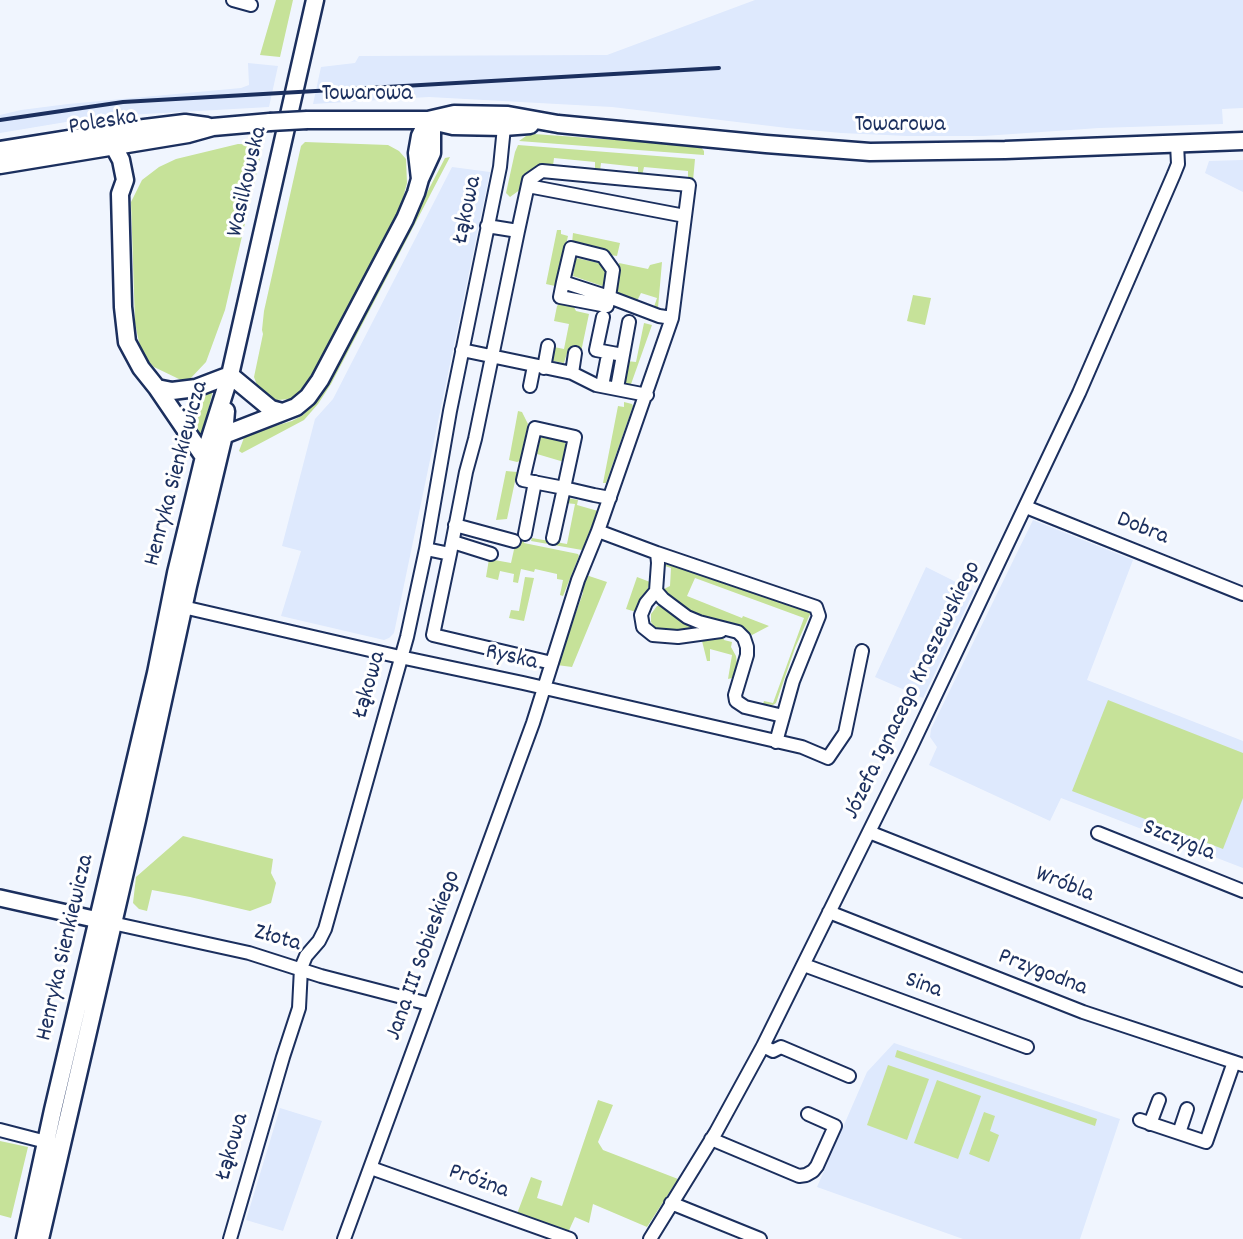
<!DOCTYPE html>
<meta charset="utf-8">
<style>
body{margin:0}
canvas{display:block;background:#f0f5fe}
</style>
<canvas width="1243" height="1239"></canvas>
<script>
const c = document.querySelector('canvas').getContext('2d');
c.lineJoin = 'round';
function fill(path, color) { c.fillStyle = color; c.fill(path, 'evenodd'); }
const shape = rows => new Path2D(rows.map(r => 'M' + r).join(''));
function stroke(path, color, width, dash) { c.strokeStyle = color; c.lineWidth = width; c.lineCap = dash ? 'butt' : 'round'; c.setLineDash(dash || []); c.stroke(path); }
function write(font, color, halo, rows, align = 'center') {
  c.font = font + ' Dekko,sans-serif'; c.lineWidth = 6; c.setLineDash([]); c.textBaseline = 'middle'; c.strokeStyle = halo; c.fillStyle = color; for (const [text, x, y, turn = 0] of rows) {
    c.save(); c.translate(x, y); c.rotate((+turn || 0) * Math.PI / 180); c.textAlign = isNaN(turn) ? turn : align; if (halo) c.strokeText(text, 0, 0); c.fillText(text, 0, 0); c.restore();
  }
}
fill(shape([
 [755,0,1243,0,1243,108,1222,109,1223,124,1099,128,984,136,907,136,841,133,787,128,612,107,429,97,313,104,321,67,355,63,359,56,607,55],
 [248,63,278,66,269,107,128,115,72,121,0,133,0,115,21,110,68,104,241,88,249,85],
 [1243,160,1243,192,1205,173,1209,161],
 [452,167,490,172,394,633,389,638,384,640,281,616,301,551,282,546,315,419,333,399],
 [1033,520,1133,560,1087,680,1243,741,1243,868,1061,798,1050,821,929,765,937,747,930,737,931,729],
 [926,567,974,591,923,698,875,677],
 [894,1043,1120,1119,1080,1239,963,1239,817,1187,867,1072],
 [280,1108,322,1121,283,1231,246,1220]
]), '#dee9fd');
fill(shape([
 [276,0,293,0,280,57,260,55],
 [534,134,700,146,704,151,704,155,519,141,526,136],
 [305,142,388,145,399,151,406,159,407,183,401,206,312,382,303,393,291,399,277,400,268,398,258,388,254,377,263,334,262,330,264,311,301,146],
 [238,144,263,145,225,310,206,362,189,380,181,380,154,367,147,360,140,347,135,323,131,202,142,180,159,167,176,159],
 [518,145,695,159,693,181,688,181,688,171,644,167,642,176,638,175,638,167,601,163,600,171,595,171,595,162,554,158,553,166,510,197,506,193,515,152],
 [450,157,331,384,318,404,304,420,242,453,239,451,245,435,292,421,303,415,316,402,329,381,445,158],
 [557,230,561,230,561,234,568,236,557,285,555,286,546,284],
 [573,233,620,243,617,256,610,255,609,251,572,243],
 [576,258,599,263,608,274,605,287,573,276],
 [662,262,658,308,654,307,657,298,641,293,637,301,616,293,614,290,619,263,648,269,650,265],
 [913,295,931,298,925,325,907,321],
 [559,304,574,307,576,311,589,314,581,352,568,350,564,363,553,361,552,358,554,347,564,349,569,324,554,321,557,306],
 [644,323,652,325,630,387,623,383,627,361,636,362],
 [213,390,201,441,192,428,198,394],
 [624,402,632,404,633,406,606,483,603,483,618,406,624,407],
 [518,411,522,412,528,424,520,461,517,462,509,460],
 [541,435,561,439,567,445,564,462,537,454],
 [506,471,517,472,507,519,496,520],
 [568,498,578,500,577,505,598,511,582,550,531,541,532,538,567,544,575,504,565,503],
 [517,536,525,537,524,543,578,554,579,556,563,596,560,595,563,580,557,579,557,574,535,569,534,572,521,569,518,583,513,582,514,574,500,571,498,580,486,577,489,559,511,563],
 [665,559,665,564,672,566,674,562,807,609,811,612,795,648,776,703,773,705,763,704,764,701,773,703,804,618,695,578,687,596,742,618,743,616,769,626,752,635,742,627,699,616,673,600,662,590,670,586,671,568,662,565],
 [586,575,607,582,572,667,557,665,583,593,581,588],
 [525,577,534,578,524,621,509,618,511,610,519,611],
 [637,577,650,582,644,599,636,612,626,609],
 [664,605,702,627,684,632,656,629,651,622,651,614,657,606],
 [723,637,724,640,732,642,731,647,736,656,737,664,732,678,728,679,732,655,710,649,710,661,707,661,702,641,703,639],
 [1108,700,1243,753,1243,798,1223,849,1072,791],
 [183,836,273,859,271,873,276,883,271,903,250,911,190,897,152,890,147,911,139,909,133,903,136,877],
 [897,1050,1097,1119,1095,1126,895,1057],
 [888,1065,929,1079,907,1140,867,1125],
 [937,1080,981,1096,958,1159,914,1143],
 [598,1100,613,1105,598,1142,603,1150,678,1179,647,1227,593,1204,589,1223,575,1217,566,1237,515,1219,531,1177,542,1181,537,1198,562,1206],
 [984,1112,995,1116,990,1131,999,1135,989,1162,969,1154],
 [0,1141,28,1147,11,1218,0,1215]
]), '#c6e299');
const minor = shape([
 [233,0,251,5],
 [528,186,685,216],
 [487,226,518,231,529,180,542,171,689,185,672,318,659,316,609,297,563,282,560,297,607,306,609,297,613,270,603,256,571,248,563,282],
 [603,317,596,350,623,355],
 [462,350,572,373,596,385,647,395],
 [544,368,548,346],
 [572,373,575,353],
 [530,386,534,366],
 [602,386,607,360],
 [617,388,629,322],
 [1026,507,1243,594],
 [455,525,514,541],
 [598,531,672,318],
 [525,534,535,482],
 [553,538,564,488,575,437,535,428,523,480,564,488,594,495,610,498],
 [453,542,491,554],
 [426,549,450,554,433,635,552,663],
 [657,553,658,563,656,591,663,599,687,617,699,622,738,632,744,638,747,647,747,655,735,695,736,701,745,707,783,716],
 [450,554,466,472,475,439,518,231],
 [656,591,646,603,641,615,643,627,653,635,678,637,721,631],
 [183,607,400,657,523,683,802,747,828,758,845,733,862,651],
 [869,832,1243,980],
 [1098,833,1243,891],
 [829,912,1083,1012,1243,1065],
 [112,923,249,953,321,976,429,1004],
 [804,965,1027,1047],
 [763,1046,773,1051,781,1047,849,1076],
 [1140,1120,1206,1142,1234,1062],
 [1150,1124,1159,1100],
 [0,1130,54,1144],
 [1179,1133,1187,1109],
 [711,1139,799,1176,806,1175,813,1171,817,1166,835,1126,808,1114],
 [371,1168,570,1239],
 [671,1203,760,1239],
 [230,1239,283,1057,299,1008,301,968,306,956,319,941,325,929,407,637,426,549,450,411,500,167,504,127],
 [344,1239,533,723,578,580,598,531,657,553,816,607,819,616,793,681,776,742],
 [650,1239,716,1132,763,1046,910,749,1079,393,1174,174,1178,164,1177,144]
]);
const tertiary = shape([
 [0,898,98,920]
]);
const secondary = shape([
 [307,120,428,120,453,126,504,127,530,125],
 [428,120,454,114,508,115,558,124,766,144,870,152,1005,150,1243,141],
 [114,147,121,160,125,180,120,194,123,307,127,342,141,368,157,388,204,457],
 [0,150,112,132,185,123,207,126],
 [0,165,188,134,213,127,270,122],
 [420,179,417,153,420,136,428,120],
 [230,375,271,409,282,412],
 [157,388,172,391,196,388,230,375],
 [224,435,296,407,308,397,320,380,405,219,416,193,420,179,432,153,432,129,428,120],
 [25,1239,53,1110,156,673,176,573,204,457,230,375,315,0],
 [40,1239,137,820,188,586,224,435,226,411]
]);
stroke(minor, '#1b2f5e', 16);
stroke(tertiary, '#1b2f5e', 20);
stroke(secondary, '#1b2f5e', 21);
stroke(minor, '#fff', 12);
stroke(tertiary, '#fff', 15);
stroke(secondary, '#fff', 16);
stroke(shape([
 [0,120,123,102,719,68]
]), '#1b2f5e', 4);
const secondaryBridge = shape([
 [270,122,307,120]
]);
stroke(secondaryBridge, '#1b2f5e', 21, []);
stroke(secondaryBridge, '#fff', 16);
write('24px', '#1b2f5e', '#fff', [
 ["Towarowa",367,96],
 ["Poleska",103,124,-9],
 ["Towarowa",900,127],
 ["Wasilkowska",249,182,-77],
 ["Łąkowa",469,210,-78],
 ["Henryka Sienkiewicza",178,474,-75],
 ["Dobra",1142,530,22],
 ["Ryska",511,659,13],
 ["Łąkowa",371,685,-74],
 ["Józefa Ignacego Kraszewskiego",914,691,-64],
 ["Szczygla",1178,842,22],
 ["Wróbla",1064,886,22],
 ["Złota",277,940,16],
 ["Henryka Sienkiewicza",67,948,-77],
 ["Jana III Sobieskiego",425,956,-70],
 ["Przygodna",1042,974,21],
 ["Sina",923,987,20],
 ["Łąkowa",234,1147,-74],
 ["Próżna",478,1183,20]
]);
</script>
